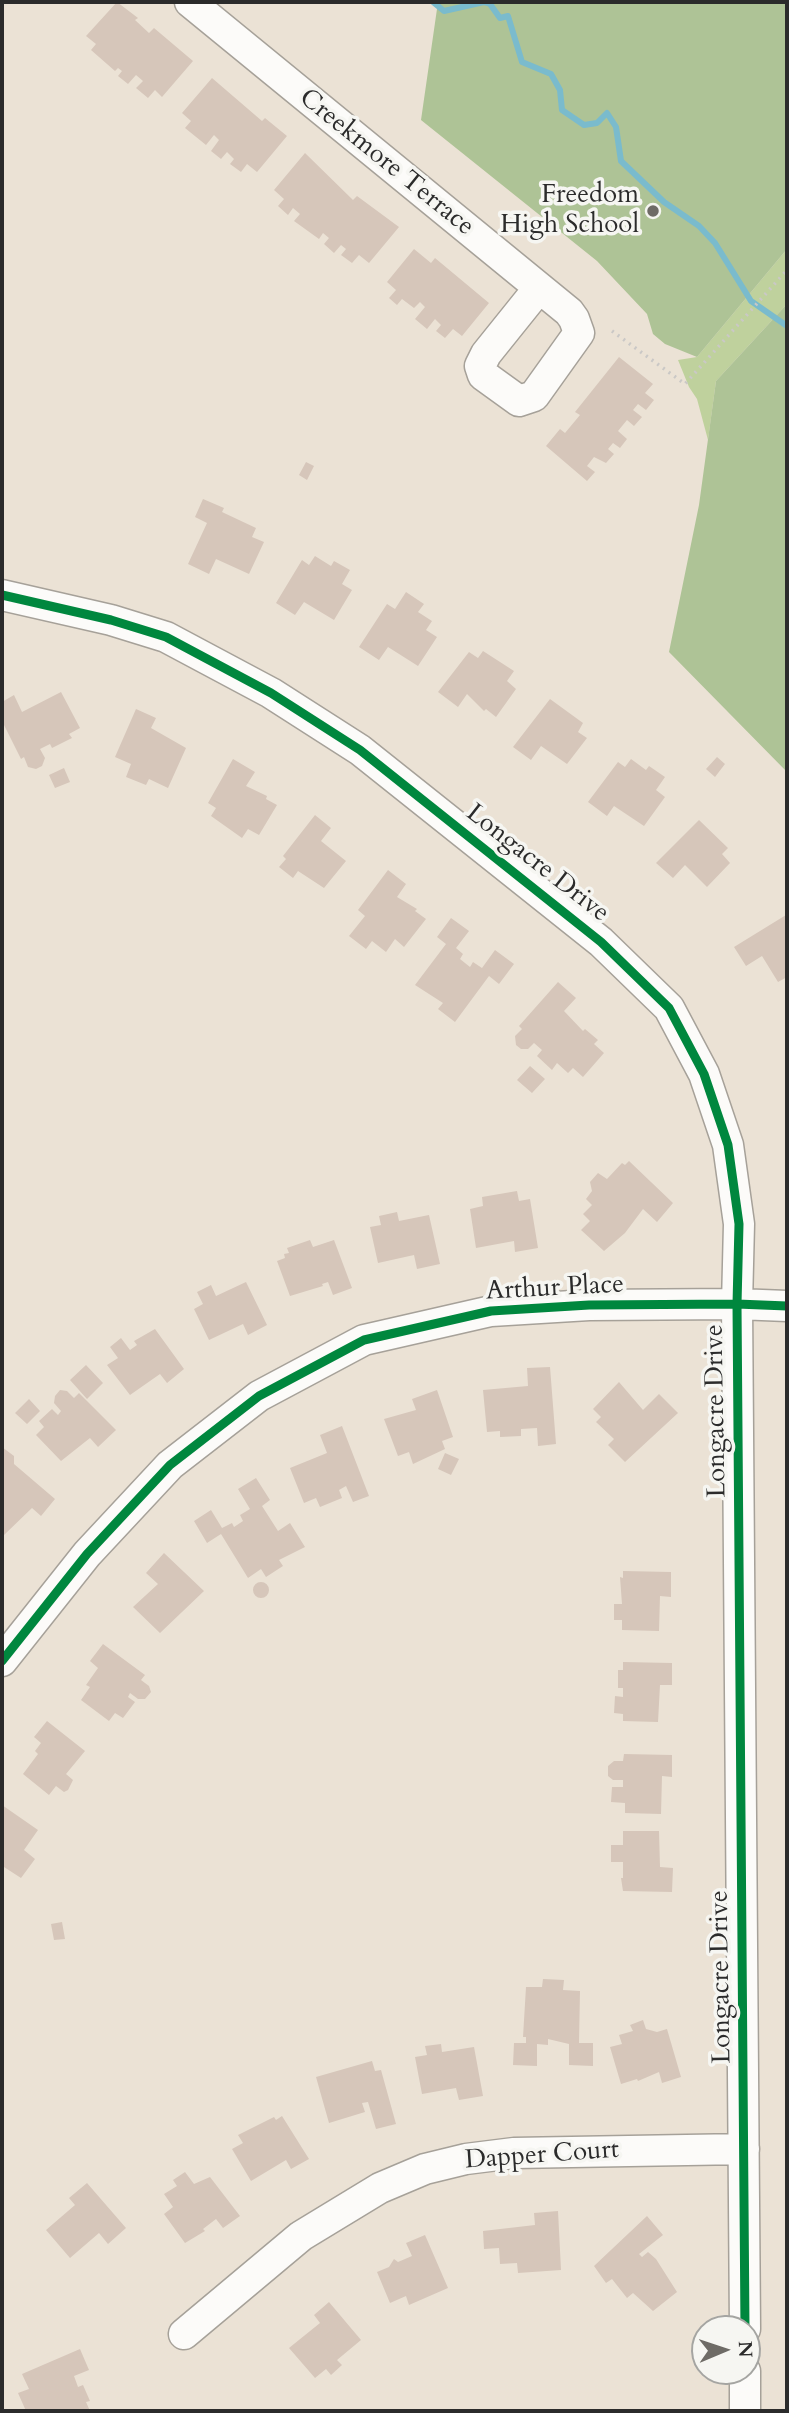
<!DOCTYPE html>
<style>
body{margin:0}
#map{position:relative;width:789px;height:2413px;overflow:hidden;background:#ebe2d5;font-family:Cardo,serif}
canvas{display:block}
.frame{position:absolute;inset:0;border:4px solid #2b2b2b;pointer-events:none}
.north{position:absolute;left:691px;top:2315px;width:70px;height:70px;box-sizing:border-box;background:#f6f6f2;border:2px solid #a5a5a2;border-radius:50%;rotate:88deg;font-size:19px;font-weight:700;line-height:28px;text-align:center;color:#2b2b2b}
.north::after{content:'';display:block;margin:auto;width:24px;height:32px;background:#6e6b66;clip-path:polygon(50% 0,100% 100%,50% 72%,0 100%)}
</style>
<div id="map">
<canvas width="789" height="2413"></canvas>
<div class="frame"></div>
<div class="north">N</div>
</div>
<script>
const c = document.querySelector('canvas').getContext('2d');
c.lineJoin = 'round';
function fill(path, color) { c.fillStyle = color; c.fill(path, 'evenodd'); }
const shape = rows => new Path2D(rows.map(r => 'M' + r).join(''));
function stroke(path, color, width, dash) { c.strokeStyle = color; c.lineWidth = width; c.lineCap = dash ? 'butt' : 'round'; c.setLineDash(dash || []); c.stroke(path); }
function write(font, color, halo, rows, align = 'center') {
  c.font = font + ' Cardo,serif'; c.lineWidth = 7; c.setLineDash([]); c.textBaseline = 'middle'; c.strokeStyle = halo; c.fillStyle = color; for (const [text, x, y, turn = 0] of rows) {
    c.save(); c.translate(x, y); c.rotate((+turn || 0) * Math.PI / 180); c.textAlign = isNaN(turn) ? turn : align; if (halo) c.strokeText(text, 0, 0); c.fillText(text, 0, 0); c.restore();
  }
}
fill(shape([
 [787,249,787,304,716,381,708,440,697,399,689,387,678,360,697,357]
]), '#bfd19d');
fill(shape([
 [438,2,787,2,787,249,697,357,665,344,653,334,647,314,597,261,421,120],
 [787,304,787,772,669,652,699,505,716,381]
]), '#aec396');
stroke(shape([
 [433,2,444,11,484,2,490,4,500,18,508,16,522,62,551,74,560,90,562,110,584,125,597,123,607,113,616,127,621,161,664,202,699,226,715,243,751,301,787,326]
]), '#7abbcd', 6);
fill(shape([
 [117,2,138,18,135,20,149,33,154,28,193,61,162,97,155,90,148,98,136,88,143,81,136,75,128,84,118,76,122,71,118,68,115,71,91,50,96,44,86,36],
 [212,78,262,121,265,118,287,136,257,172,247,164,241,172,230,164,234,159,227,152,221,159,211,151,219,140,214,135,206,145,185,128,191,121,182,113],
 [305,153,353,200,357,196,399,227,369,263,359,255,352,263,341,255,346,249,341,245,334,253,324,244,329,238,323,233,319,239,294,221,300,214,293,208,288,215,278,206,284,199,274,190],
 [414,249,431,263,435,258,489,303,462,336,453,329,445,338,436,331,441,325,435,319,427,329,415,319,425,307,420,302,414,308,402,299,397,305,389,298,396,290,387,282],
 [619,357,653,384,645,393,654,400,646,410,638,404,633,410,642,417,634,426,627,420,618,431,627,439,620,448,613,443,608,449,614,454,606,463,594,457,587,466,595,472,587,481,546,446,560,429,565,433,580,415,575,412],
 [306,462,314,466,307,480,299,475],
 [203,499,224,508,222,512,256,528,252,537,264,542,249,574,216,559,209,574,188,564,207,523,195,517],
 [315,556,331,566,334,561,350,570,342,584,352,590,334,620,304,602,295,615,276,603,302,560,309,565],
 [406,592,424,604,418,612,432,621,426,630,437,637,418,666,388,647,379,660,359,647,387,604,395,609],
 [483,651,514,671,507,681,516,689,496,717,486,709,484,711,467,694,458,707,438,692,469,652,478,658],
 [61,692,80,728,69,734,72,738,52,748,50,744,40,749,45,758,42,766,36,769,28,767,24,757,21,759,2,721,2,702,14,695,22,712],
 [550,699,583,723,578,732,587,738,567,764,541,746,531,760,513,747],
 [136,709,156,718,151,728,186,748,168,788,149,779,146,785,126,777,131,764,115,757],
 [717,757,725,764,715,777,706,769],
 [233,759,255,772,246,786,267,796,266,799,277,805,259,835,248,829,242,838,211,816,216,808,208,803],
 [631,759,646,770,649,766,665,777,656,790,665,797,644,826,614,806,607,816,588,802,618,762,625,767],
 [64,768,70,782,55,788,49,775],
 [315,815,331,828,321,841,346,861,324,888,298,871,293,878,279,867,286,859,283,856],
 [699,820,728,848,722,854,730,863,707,887,685,865,673,878,656,863],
 [388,870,406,884,397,897,417,909,415,911,426,919,404,947,395,939,386,952,372,941,366,949,349,936,365,916,358,910],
 [786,915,787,977,778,982,762,956,746,966,734,947],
 [451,918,469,931,456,948,463,954,460,959,470,967,473,962,482,968,495,950,514,964,499,984,489,976,455,1022,438,1009,443,1003,415,985,446,944,437,937],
 [558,982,576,998,564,1011,583,1031,585,1029,598,1040,594,1044,604,1053,583,1077,573,1068,568,1073,557,1063,552,1070,537,1056,542,1050,534,1043,528,1049,521,1049,516,1045,515,1036,522,1029,519,1026],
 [530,1066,545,1079,532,1093,517,1080],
 [629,1161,673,1203,657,1222,643,1209,625,1233,604,1251,581,1230,590,1221,583,1214,592,1205,586,1199,592,1191,590,1182,598,1173,607,1179,622,1163,625,1165],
 [517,1191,519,1201,530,1199,538,1248,515,1252,514,1241,476,1248,470,1209,483,1206,482,1197],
 [397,1212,399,1221,429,1215,440,1264,417,1269,414,1255,378,1263,370,1227,381,1225,379,1216],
 [310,1240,313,1247,334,1240,352,1288,333,1295,328,1282,322,1284,323,1286,290,1296,277,1261,285,1258,284,1254,289,1253,287,1248],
 [246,1282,267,1325,248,1335,243,1324,209,1340,194,1309,203,1304,197,1292,211,1285,216,1296],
 [155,1329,184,1369,167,1383,160,1374,130,1395,107,1365,118,1358,110,1347,121,1338,130,1350,137,1345,134,1341],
 [86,1365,103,1383,87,1399,70,1380],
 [550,1367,556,1444,538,1446,537,1428,521,1429,521,1436,500,1437,500,1431,487,1432,483,1390,528,1386,527,1368],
 [619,1382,643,1410,659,1394,678,1413,625,1462,608,1445,614,1439,596,1422,601,1417,593,1409],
 [60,1390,67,1391,74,1398,79,1393,116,1430,98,1447,90,1438,61,1461,36,1435,44,1427,39,1421,52,1409,58,1415,61,1411,54,1403,55,1396],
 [437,1390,453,1437,442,1441,445,1449,413,1464,409,1452,398,1456,384,1419,416,1410,412,1399],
 [29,1399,40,1411,27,1424,15,1413],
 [342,1426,369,1496,353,1502,346,1486,339,1490,342,1498,320,1507,316,1498,304,1503,290,1468,327,1453,320,1435],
 [2,1447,14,1456,14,1464,55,1499,41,1516,32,1508,4,1535],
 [445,1453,459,1459,451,1475,438,1469],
 [256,1478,270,1500,262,1506,278,1531,290,1523,305,1547,279,1560,283,1566,266,1577,261,1569,248,1578,221,1534,207,1543,194,1521,211,1510,222,1528,232,1523,234,1527,243,1521,240,1515,250,1509,238,1489],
 [164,1553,204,1591,160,1633,133,1607,158,1584,146,1573],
 [623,1571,671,1572,671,1597,660,1596,659,1631,622,1630,622,1620,614,1620,614,1604,622,1604,620,1577,623,1578],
 '253 1590a8 8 0 1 1 16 0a8 8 0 1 1-16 0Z',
 [103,1644,145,1675,141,1680,149,1686,151,1692,145,1699,138,1699,130,1693,128,1697,135,1702,123,1718,115,1713,109,1721,81,1700,90,1687,86,1685,98,1668,90,1661],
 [623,1662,672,1663,672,1685,660,1685,658,1722,623,1721,623,1714,614,1713,615,1696,623,1697,623,1688,618,1688,618,1670,623,1670],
 [47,1721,85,1751,66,1774,73,1780,68,1790,64,1792,56,1786,49,1795,23,1774,38,1754,35,1751,41,1743,34,1737],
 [624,1754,672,1755,672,1777,662,1776,661,1814,625,1813,625,1803,611,1802,612,1787,623,1787,623,1780,613,1780,608,1776,608,1766,614,1761,623,1761],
 [2,1805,38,1830,24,1850,35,1859,21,1878,4,1867,2,1870],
 [623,1831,659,1831,660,1867,673,1868,672,1892,623,1891,621,1878,623,1878,623,1862,611,1862,611,1845,623,1845],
 [62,1922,65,1939,54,1940,51,1924],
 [543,1979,564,1980,563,1990,580,1991,579,2043,593,2043,593,2066,569,2065,569,2044,548,2039,548,2045,537,2044,537,2066,513,2065,514,2043,526,2043,526,2037,523,2037,526,1987,542,1987],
 [643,2020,646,2029,657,2032,667,2029,681,2077,662,2083,659,2072,638,2081,637,2079,621,2084,610,2047,622,2044,619,2035,633,2031,630,2025],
 [441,2044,442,2052,474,2047,483,2096,459,2100,456,2088,422,2094,415,2057,427,2055,425,2046],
 [372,2061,375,2071,381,2070,396,2124,376,2129,368,2102,362,2103,365,2112,329,2123,316,2077],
 [282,2116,309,2159,291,2169,286,2160,251,2181,232,2149,243,2143,238,2135,274,2117,276,2120],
 [185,2172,194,2184,210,2177,240,2216,223,2228,216,2219,203,2229,205,2231,185,2243,164,2214,173,2207,164,2194,177,2186,173,2180],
 [87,2183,126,2228,108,2244,99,2233,70,2258,46,2230,75,2205,69,2198],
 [558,2211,561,2270,518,2273,517,2263,500,2264,499,2248,484,2249,483,2231,535,2225,534,2213],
 [647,2216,663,2235,639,2254,642,2257,648,2252,656,2259,677,2292,653,2311,633,2293,627,2298,612,2279,606,2283,594,2266],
 [425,2235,448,2288,409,2305,406,2296,390,2303,377,2272,389,2267,394,2259,398,2262,412,2256,406,2243],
 [329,2302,361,2340,337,2360,342,2365,331,2375,326,2369,315,2378,289,2348,320,2323,314,2315],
 [80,2349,89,2370,74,2376,78,2387,83,2385,90,2401,86,2402,90,2411,26,2411,18,2393,29,2389,22,2374]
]), '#d6c6ba');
const minor = shape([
 [190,2,569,312,574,319,579,333,534,396,519,401,483,375,480,366,486,354,539,288],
 [2,595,111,620,166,637,271,693,360,750,601,942,669,1008,704,1074,728,1145,739,1224,737,1304,745,2329],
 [2,1661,87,1554,170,1465,259,1396,364,1340,491,1311,589,1305,737,1304,787,1306],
 [184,2334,301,2236,380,2188,425,2169,466,2159,514,2153,744,2149],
 [745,2371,745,2411]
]);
stroke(minor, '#a6a199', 33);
stroke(shape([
 [612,331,685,384,787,270]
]), '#cac8c6', 3.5, [2, 5]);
stroke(minor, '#fcfbf9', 30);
stroke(shape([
 [2,595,111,620,166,637,271,693,360,750,601,942,669,1008,704,1074,728,1145,739,1224,737,1304,745,2329],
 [2,1661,87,1554,170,1465,259,1396,364,1340,491,1311,589,1305,737,1304,787,1306]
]), '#00873e', 9);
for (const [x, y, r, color] of [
 [653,211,7,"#6e6b66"]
]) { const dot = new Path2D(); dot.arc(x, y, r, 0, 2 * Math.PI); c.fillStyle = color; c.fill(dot); stroke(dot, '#f6f6f2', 2.5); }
write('26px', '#2b2b2b', '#f6f6f2', [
 ["Creekmore Terrace",386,163,39],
 ["Longacre Drive",537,864,38],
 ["Arthur Place",555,1289,-3],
 ["Longacre Drive",717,1411,-91],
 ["Longacre Drive",722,1977,-91],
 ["Dapper Court",542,2156,-4]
]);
write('26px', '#2b2b2b', '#f6f6f2', [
 ["Freedom",639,196],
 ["High School",639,226]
], 'right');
</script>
